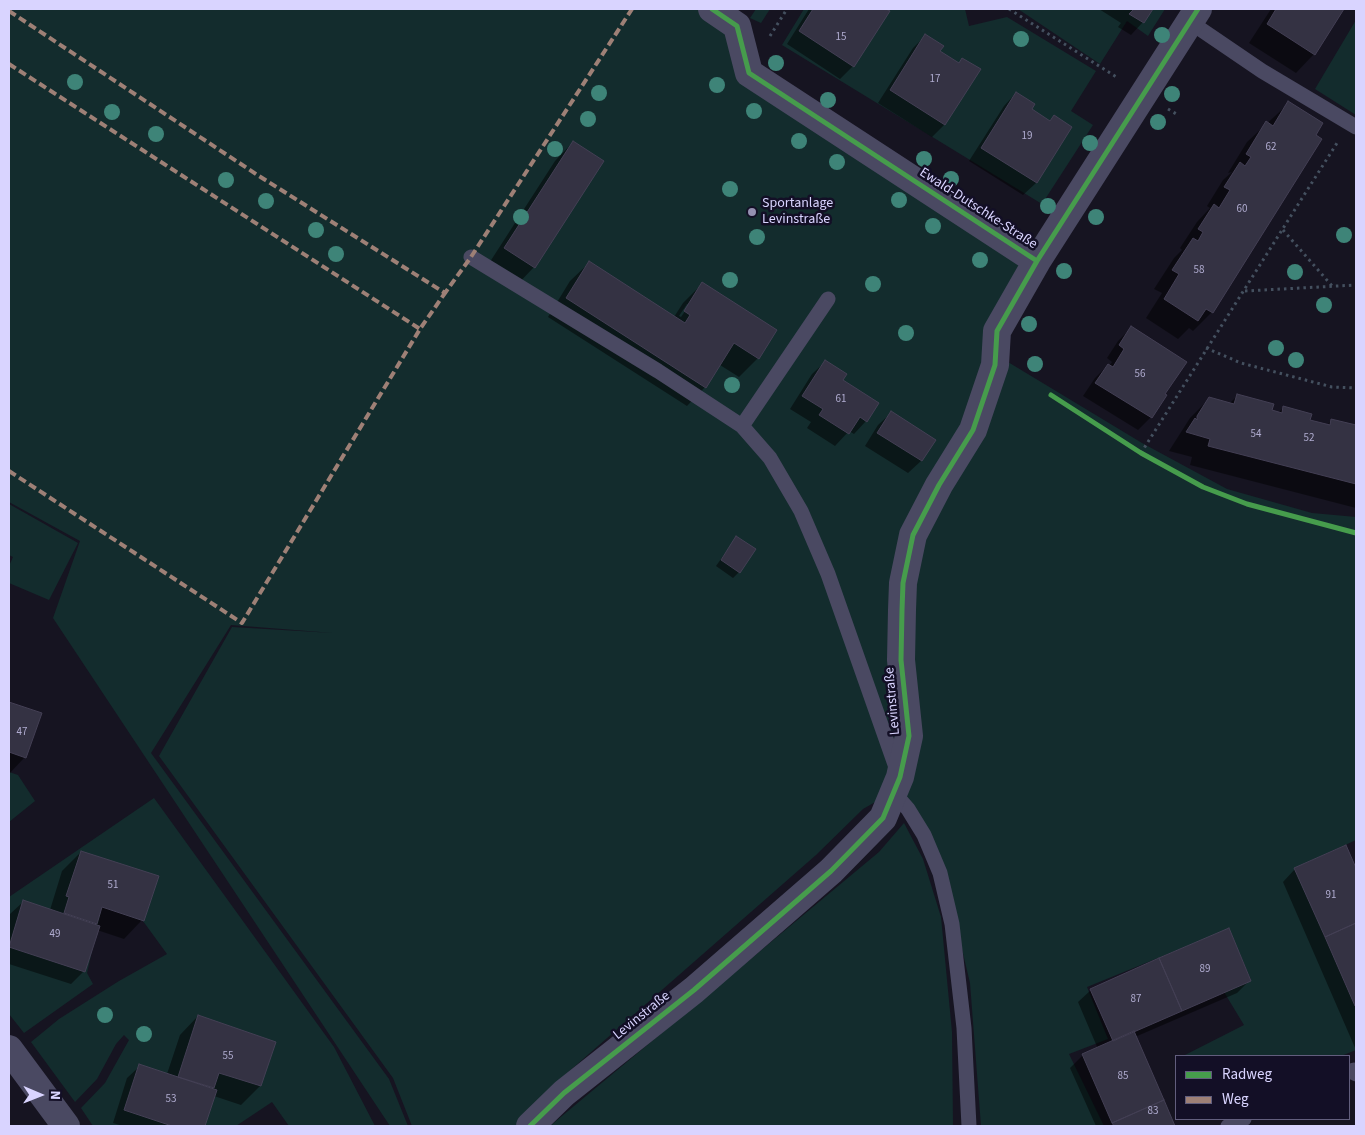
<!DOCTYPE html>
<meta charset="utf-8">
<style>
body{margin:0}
#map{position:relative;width:1365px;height:1135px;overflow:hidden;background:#161421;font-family:"Source Sans 3",sans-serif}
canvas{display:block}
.frame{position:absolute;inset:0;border:10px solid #d9d4ff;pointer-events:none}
.legend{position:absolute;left:1175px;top:1055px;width:175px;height:65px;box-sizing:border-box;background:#130f26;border:1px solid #625e7d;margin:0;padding:6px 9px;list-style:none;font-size:15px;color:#d9d4ff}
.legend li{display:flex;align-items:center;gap:10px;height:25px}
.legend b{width:25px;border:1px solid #625e7d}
.north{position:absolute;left:15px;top:1070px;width:50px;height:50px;-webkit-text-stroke:4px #130f26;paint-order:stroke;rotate:91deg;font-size:14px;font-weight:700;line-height:20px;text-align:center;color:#d9d4ff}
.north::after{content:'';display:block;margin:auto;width:18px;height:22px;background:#d9d4ff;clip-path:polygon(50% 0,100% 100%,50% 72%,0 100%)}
</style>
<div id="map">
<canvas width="1365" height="1135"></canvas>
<div class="frame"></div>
<ul class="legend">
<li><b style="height:6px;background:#469c4c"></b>Radweg</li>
<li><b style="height:6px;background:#9e8076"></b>Weg</li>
</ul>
<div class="north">N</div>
</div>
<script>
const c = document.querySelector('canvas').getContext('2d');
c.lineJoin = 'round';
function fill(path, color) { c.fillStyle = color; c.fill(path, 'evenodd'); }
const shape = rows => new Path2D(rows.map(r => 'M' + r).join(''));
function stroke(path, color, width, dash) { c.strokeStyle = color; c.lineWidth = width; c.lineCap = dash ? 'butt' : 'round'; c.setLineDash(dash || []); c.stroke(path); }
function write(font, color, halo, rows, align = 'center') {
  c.font = font + ' "Source Sans 3",sans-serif'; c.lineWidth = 5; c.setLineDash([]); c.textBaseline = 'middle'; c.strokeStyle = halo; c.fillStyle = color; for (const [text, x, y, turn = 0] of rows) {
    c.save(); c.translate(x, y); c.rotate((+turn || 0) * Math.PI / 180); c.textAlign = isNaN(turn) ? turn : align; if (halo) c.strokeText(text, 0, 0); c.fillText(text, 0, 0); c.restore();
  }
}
fill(shape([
 [9,9,700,9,733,29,744,78,1034,261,970,422,907,536,905,737,891,793,863,809,816,855,550,1088,517,1126,412,1126,393,1078,159,756,232,627,333,633,231,625,151,753,389,1079,408,1126,390,1126,53,618,80,541,9,502],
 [756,9,770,9,761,23,750,18],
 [804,9,965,9,969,26,1007,17,1096,71,1071,111,1093,125,1042,204,782,45],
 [1018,9,1165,9,1148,36,1127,21,1100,64],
 [1356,20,1356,115,1315,89],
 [1003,359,1142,443,1227,489,1312,513,1356,517,1356,840,1295,868,1356,1009,1356,1050,1341,1056,1183,1056,1244,1025,1224,992,1251,980,1229,929,1087,987,1108,1039,1069,1054,1104,1126,981,1126,970,983,956,924,899,793,917,538],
 [9,504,78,543,49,600,9,583,9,566,13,557,9,555],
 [9,772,18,775,35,801,9,822],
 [154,798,334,1047,375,1126,289,1126,272,1102,236,1126,93,1126,81,1108,105,1083,129,1040,124,1035,116,1044,97,1079,75,1102,31,1042,59,1019,119,981,167,954,143,921,102,907,87,973,93,984,24,1033,9,1014,9,897],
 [904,823,923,859,941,917,952,1032,953,1126,550,1126,879,852]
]), '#132c2d');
fill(shape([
 [809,9,883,9,888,12,853,66,840,79,787,44],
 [1099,9,1152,9,1143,22,1131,35,1118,27,1121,23],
 [1271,9,1343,9,1314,54,1296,73,1249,43],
 [926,35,939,51,958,64,963,59,944,125,932,137,878,103,913,48],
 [1016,93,1030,109,1049,121,1054,117,1071,128,1036,183,1023,195,969,161,1004,106],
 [1289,103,1212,312,1193,331,1189,328,1178,339,1146,318,1162,293,1154,289,1174,258,1182,250,1180,248,1197,222,1210,208,1207,206,1223,180,1232,172,1228,173,1247,142],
 [573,142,534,267,516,286,486,268,555,161],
 [589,263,674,317,683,303,702,284,758,358,739,377,720,365,705,387,687,406,548,317,570,281],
 [687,304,690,304,681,317,679,316],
 [1131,328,1165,395,1151,417,1138,430,1083,396,1095,378,1108,365,1109,366,1112,362,1107,358,1118,341],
 [825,362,842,381,866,421,854,434,849,431,835,446,807,428,811,422,790,409,812,374],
 [1237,396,1278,413,1283,408,1309,421,1327,425,1332,420,1356,426,1356,508,1190,465,1192,457,1169,451,1190,418,1209,399,1229,404],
 [891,413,934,440,921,461,908,473,865,446,878,425],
 [736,538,739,572,733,578,716,566],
 [9,703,40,713,25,757,9,774],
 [1346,847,1356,871,1356,1050,1283,882,1295,869],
 [81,852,142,920,124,939,97,930,84,971,71,984,9,964,10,914,23,902,50,910,62,871],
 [1250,980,1237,993,1135,1037,1174,1126,1096,1126,1070,1068,1083,1055,1098,1049,1078,1002,1091,990],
 [198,1016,275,1042,260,1086,241,1105,214,1096,203,1126,123,1126,113,1123,127,1078,140,1066,167,1074,180,1035]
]), '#0007');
const building = shape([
 [813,9,886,9,890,11,854,67,799,31,813,9],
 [1131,9,1153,9,1144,23,1129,14,1133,10,1131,9],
 [1276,9,1344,9,1315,55,1267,24,1276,9],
 [925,34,944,46,940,51,959,63,962,58,981,69,945,125,890,90,925,34],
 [1016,92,1035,104,1032,109,1050,121,1054,115,1072,127,1037,183,981,148,1016,92],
 [1288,101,1323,123,1316,135,1322,139,1213,313,1206,309,1198,321,1164,299,1179,274,1172,270,1193,238,1198,241,1203,232,1198,229,1214,204,1219,208,1230,190,1224,187,1240,162,1245,166,1251,157,1246,154,1266,121,1273,126,1288,101],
 [573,141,604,161,535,268,504,248,573,141],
 [589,261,685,323,690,315,684,311,702,282,777,330,759,359,734,343,706,388,566,298,589,261],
 [1131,326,1187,362,1165,394,1167,395,1152,418,1095,383,1108,364,1113,367,1124,349,1119,345,1131,326],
 [825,360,847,374,843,380,879,403,867,422,860,417,849,434,819,415,823,409,802,396,825,360],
 [1237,394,1274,404,1272,410,1282,413,1283,406,1312,414,1310,420,1330,425,1331,419,1356,425,1356,484,1208,446,1210,439,1186,432,1195,418,1197,420,1197,416,1209,397,1234,404,1237,394],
 [891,411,936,440,922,461,877,433,891,411],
 [736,536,756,549,740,573,721,560,736,536],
 [9,702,42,713,26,758,9,752,9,702],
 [1346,845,1356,868,1356,923,1325,937,1294,868,1346,845],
 [81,851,159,876,144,921,102,907,97,924,64,913,69,897,66,896,81,851],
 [23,900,100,926,85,972,9,947,23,900],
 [1356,923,1356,1005,1355,1006,1325,937,1356,923],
 [1229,928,1251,981,1182,1011,1159,958,1229,928],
 [1159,958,1182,1011,1113,1041,1090,989,1159,958],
 [198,1015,276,1042,261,1086,219,1073,214,1088,178,1077,198,1015],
 [1134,1031,1164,1100,1112,1123,1082,1054,1134,1031],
 [139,1064,217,1090,205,1126,172,1126,124,1110,139,1064],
 [1164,1100,1175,1126,1114,1126,1112,1123,1164,1100]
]);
fill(building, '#343243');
stroke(building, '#433f54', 1);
stroke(shape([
 [1009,9,1118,78],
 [770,36,787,9],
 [1168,109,1178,115],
 [1283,230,1333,287],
 [1245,291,1356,285],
 [1206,348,1241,363,1332,387,1356,388],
 [1141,453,1337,143]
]), '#44505f', 3, [2.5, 4]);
stroke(shape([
 [1190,22,1262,71,1356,127],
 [471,257,658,371,742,426,770,458,801,511,828,574,898,773],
 [742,426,828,299],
 [894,793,908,809,924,835,940,873,952,924,964,1028,969,1126],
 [1349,1072,1354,1070,1356,1074],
 [1228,1126,1244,1119]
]), '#4a4962', 15);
stroke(shape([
 [712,9,737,26,749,73,1037,261],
 [9,1049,66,1126],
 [530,1126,564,1093,694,990,831,871,883,818,900,777,909,736,901,660,902,610,903,583,913,535,939,485,973,430,995,365,997,331,1037,261,1198,9]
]), '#4a4962', 28);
stroke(shape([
 [9,11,259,176,445,293,471,257,632,9],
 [9,64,420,329],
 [9,471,242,623,420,329,445,293]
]), '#9e8076', 4, [8, 4]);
stroke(shape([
 [712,9,737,26,749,73,1037,261],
 [1051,395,1141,453,1203,487,1247,504,1356,533],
 [530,1126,564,1093,694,990,831,871,883,818,900,777,909,736,901,660,902,610,903,583,913,535,939,485,973,430,995,365,997,331,1037,261,1198,9]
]), '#469c4c', 5);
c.fillStyle = '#3e8478';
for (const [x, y] of [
 [1162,35],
 [1021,39],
 [776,63],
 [75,82],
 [717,85],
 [599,93],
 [1172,94],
 [828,100],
 [754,111],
 [112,112],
 [588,119],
 [1158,122],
 [156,134],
 [799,141],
 [1090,143],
 [555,149],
 [924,159],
 [837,162],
 [951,179],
 [226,180],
 [730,189],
 [899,200],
 [266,201],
 [1048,206],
 [521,217],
 [1096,217],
 [933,226],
 [316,230],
 [1344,235],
 [757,237],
 [336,254],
 [980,260],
 [1064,271],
 [1295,272],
 [730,280],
 [873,284],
 [1324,305],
 [1029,324],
 [906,333],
 [1276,348],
 [1296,360],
 [1035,364],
 [732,385],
 [105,1015],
 [144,1034]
]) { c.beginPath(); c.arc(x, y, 8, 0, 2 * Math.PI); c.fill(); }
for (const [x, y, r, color] of [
 [752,212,5,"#9591b1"]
]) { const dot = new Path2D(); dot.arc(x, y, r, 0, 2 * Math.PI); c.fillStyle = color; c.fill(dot); stroke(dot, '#130f26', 2); }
write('11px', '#b0acd0', null, [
 ["15",841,38],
 ["17",935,80],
 ["19",1027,137],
 ["62",1271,148],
 ["60",1242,210],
 ["58",1199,271],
 ["56",1140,375],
 ["61",841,400],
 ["54",1256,435],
 ["52",1309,439],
 ["47",22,733],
 ["51",113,886],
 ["91",1331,896],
 ["49",55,935],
 ["89",1205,970],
 ["87",1136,1000],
 ["55",228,1057],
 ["85",1123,1077],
 ["53",171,1100],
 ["83",1153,1112]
]);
write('14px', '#d9d4ff', '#130f26', [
 ["Sportanlage",762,204],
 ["Levinstraße",762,220]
], 'left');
write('14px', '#d9d4ff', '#130f26', [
 ["Ewald-Dutschke-Straße",978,209,33],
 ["Levinstraße",893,701,-95],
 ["Levinstraße",642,1016,-39]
]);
</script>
